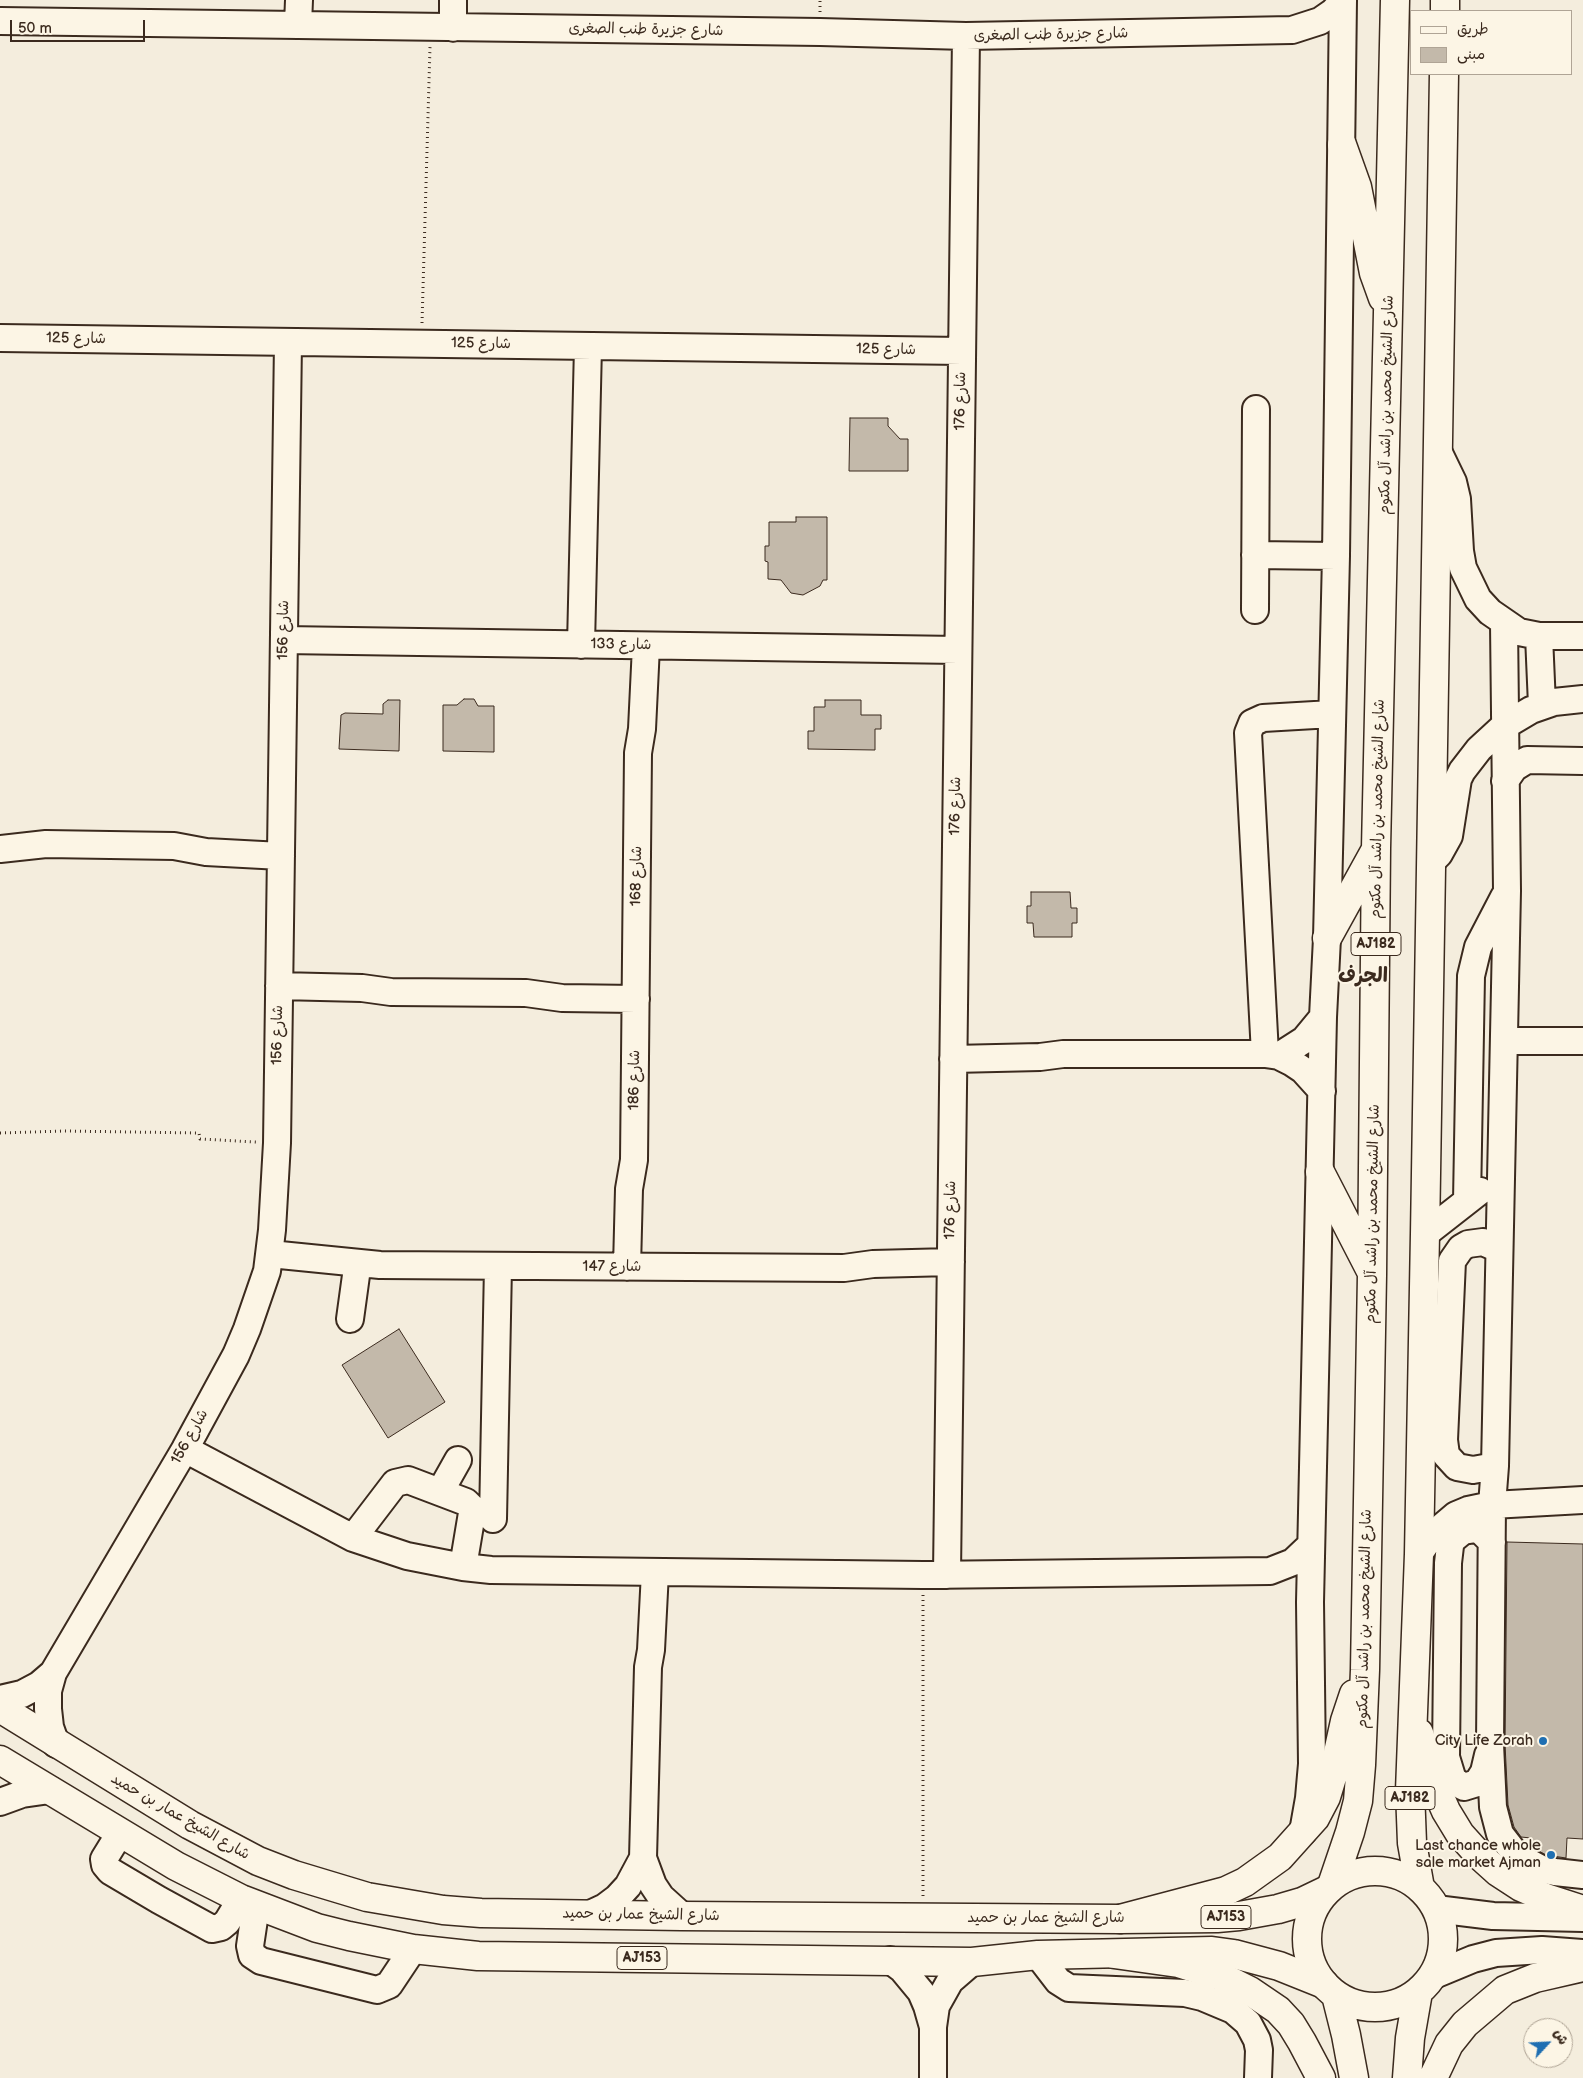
<!DOCTYPE html>
<meta charset="utf-8">
<style>
body{margin:0}
#map{position:relative;width:1583px;height:2078px;overflow:hidden;background:#f4eddd;font-family:"Balsamiq Sans","Playpen Sans Arabic",sans-serif}
canvas{display:block}
.legend{position:absolute;left:1410px;top:10px;width:162px;height:65px;box-sizing:border-box;background:#fcf5e5;border:1px solid #afa495;margin:0;padding:6px 9px;list-style:none;font-size:15px;color:#3b2a1e}
.legend li{display:flex;align-items:center;gap:10px;height:25px}
.legend b{width:25px;border:1px solid #afa495}
.north{position:absolute;left:1523px;top:2018px;width:50px;height:50px;box-sizing:border-box;background:#fcf5e5;border:1px solid #afa495;border-radius:50%;rotate:65deg;font-size:14px;font-weight:700;line-height:20px;text-align:center;color:#3b2a1e}
.north::after{content:'';display:block;margin:auto;width:18px;height:22px;background:#1f6fb2;clip-path:polygon(50% 0,100% 100%,50% 72%,0 100%)}
.scale{position:absolute;left:10px;top:20px;width:135px;height:22px;box-sizing:border-box;border:2px solid #3b2a1e;border-top:0;padding-left:6px;font-size:15px;line-height:18px;white-space:nowrap;color:#3b2a1e;-webkit-text-stroke:4px #fcf5e5;paint-order:stroke}
</style>
<div id="map">
<canvas width="1583" height="2078"></canvas>
<ul class="legend">
<li><b style="height:6px;background:#fcf5e5"></b>طريق</li>
<li><b style="height:14px;background:#c3b9aa"></b>مبنى</li>
</ul>
<div class="north">ش</div>
<div class="scale">50 m</div>
</div>
<script>
const c = document.querySelector('canvas').getContext('2d');
c.lineJoin = 'round';
function fill(path, color) { c.fillStyle = color; c.fill(path, 'evenodd'); }
const shape = rows => new Path2D(rows.map(r => 'M' + r).join(''));
function stroke(path, color, width, dash) { c.strokeStyle = color; c.lineWidth = width; c.lineCap = dash ? 'butt' : 'round'; c.setLineDash(dash || []); c.stroke(path); }
function write(font, color, halo, rows, align = 'center') {
  c.font = font + ' "Balsamiq Sans","Playpen Sans Arabic",sans-serif'; c.lineWidth = 4; c.setLineDash([]); c.textBaseline = 'middle'; c.strokeStyle = halo; c.fillStyle = color; for (const [text, x, y, turn = 0] of rows) {
    c.save(); c.translate(x, y); c.rotate((+turn || 0) * Math.PI / 180); c.textAlign = isNaN(turn) ? turn : align; if (halo) c.strokeText(text, 0, 0); c.fillText(text, 0, 0); c.restore();
  }
}
const building = shape([
 [850,418,888,418,888,426,900,439,908,439,908,471,849,471,850,418],
 [796,517,827,517,827,580,823,580,820,586,803,595,791,593,781,580,768,579,768,562,765,561,765,546,769,546,769,522,796,522,796,517],
 [464,699,474,699,478,706,494,706,494,752,443,751,443,705,457,705,464,699],
 [388,700,400,700,399,751,339,749,341,715,345,713,383,714,383,704,388,700],
 [825,700,861,700,861,715,881,715,881,729,875,729,875,750,808,749,808,731,814,731,814,707,825,707,825,700],
 [1031,892,1070,892,1071,908,1077,908,1077,923,1072,923,1072,937,1034,937,1033,923,1027,923,1027,906,1031,906,1031,892],
 [399,1329,445,1402,388,1438,342,1365,399,1329],
 [1507,1542,1583,1544,1583,1839,1567,1838,1566,1858,1546,1855,1531,1847,1531,1838,1521,1837,1514,1827,1508,1805,1505,1744,1507,1542]
]);
fill(building, '#c3b9aa');
stroke(building, '#3b2a1e', 1);
const minor = shape([
 [0,21,820,32,966,36,1292,30,1320,21,1333,12,1343,1],
 [298,25,299,0],
 [453,28,453,0],
 [0,338,962,351],
 [1438,451,1453,482,1457,499,1460,551,1463,568,1478,599,1490,612,1519,632,1539,636,1583,636],
 [1255,555,1336,556],
 [1255,610,1256,409],
 [1504,624,1507,891,1495,1466,1492,1505,1490,1744,1493,1807,1500,1834,1517,1856,1541,1869,1555,1872,1583,1875],
 [1539,636,1542,705],
 [284,640,958,650],
 [581,645,588,346],
 [1505,781,1514,768,1527,760,1583,761],
 [0,849,46,844,174,846,206,852,281,856],
 [1432,861,1439,854,1449,836,1458,779,1462,771,1479,749,1504,726,1531,710,1554,702,1583,699],
 [279,986,362,988,391,992,526,993,562,998,636,999],
 [1504,1041,1583,1041],
 [1265,1054,1248,733,1252,723,1263,718,1332,714],
 [1279,1056,1304,1040,1323,1017],
 [953,1059,1040,1057,1063,1054,1265,1054,1279,1056,1291,1062,1303,1070,1322,1091],
 [1467,1201,1471,976,1478,947,1504,897],
 [1425,1234,1480,1191],
 [270,1254,380,1265,844,1268,873,1264,951,1262],
 [627,1267,629,1189,634,1160,638,753,642,729,646,646],
 [350,1319,357,1268],
 [185,1449,353,1538,407,1556,463,1567,491,1570,923,1575,1270,1571,1293,1562,1311,1545],
 [1495,1466,1473,1470,1457,1467,1446,1455,1444,1440,1452,1261,1461,1248,1468,1244,1483,1242,1499,1249],
 [440,1492,458,1460],
 [493,1519,498,1266],
 [353,1538,395,1483,408,1480,466,1502,471,1507,472,1513,463,1567],
 [1419,1554,1430,1538,1443,1526,1456,1515,1468,1510,1492,1505,1583,1500],
 [655,1572,651,1650,648,1667,643,1858,653,1885,661,1897,682,1916],
 [947,1575,966,36],
 [0,1699,22,1694,39,1685,53,1673],
 [56,1744,50,1727,48,1709,48,1691,53,1673,185,1449,236,1355,247,1329,267,1271,272,1230,277,1143,288,342],
 [1488,1755,1484,1772,1477,1783,1464,1787,1453,1780,1446,1757,1448,1563,1450,1546,1452,1540,1463,1531,1476,1529,1482,1532,1492,1542],
 [0,1802,22,1794,50,1790],
 [1303,1832,1309,1798,1312,1764,1310,1602,1323,1017,1327,938,1336,556,1343,0],
 [120,1833,104,1859,105,1865,110,1871,159,1900,212,1929,221,1927,227,1922,241,1899],
 [256,1906,250,1946,252,1955,261,1961,377,1990,389,1985,413,1949],
 [1436,1909,1493,1916,1583,1918],
 [590,1914,605,1907,617,1898,628,1886,643,1858],
 [1038,1955,1058,1981,1069,1988,1185,1993,1202,1997,1233,2010,1248,2023,1257,2040,1259,2050,1258,2078],
 [890,1960,902,1969,921,1992,927,2006,933,2027],
 [1432,1976,1473,1959,1496,1953,1542,1950,1583,1953],
 [933,2078,933,2027,936,2006,950,1981,972,1962]
]);
const major = shape([
 [0,1708,190,1825,258,1861,294,1875,367,1897,443,1910,481,1913,682,1916,1120,1919,1217,1918,1239,1916,1278,1909,1302,1902,1327,1890],
 [0,1760,176,1866,241,1899,317,1928,349,1936,413,1949,478,1956,972,1962,1038,1955,1212,1951,1234,1954,1279,1966,1324,1984]
]);
const highway = shape([
 [1445,11,1445,0],
 [1342,145,1357,187,1374,273,1383,298],
 [1327,938,1375,851],
 [1320,1172,1371,1271],
 [1419,1733,1435,1786,1446,1811,1460,1834,1478,1854,1498,1872,1521,1887,1546,1898,1583,1910],
 '1307 1939a68 68 0 1 1 136 0a68 68 0 1 1-136 0Z',
 [1332,1885,1350,1832,1358,1801,1361,1765,1365,1670,1372,1275,1376,848,1395,0],
 [1420,1888,1412,1843,1410,1791,1419,1554,1425,1234,1444,74],
 [1120,1919,1226,1891,1245,1882,1280,1857,1315,1818,1326,1797,1334,1771,1345,1721,1354,1694],
 [1114,1954,1178,1963,1220,1976,1250,1991,1278,2010,1291,2024,1302,2042,1321,2078],
 [1336,1995,1346,2035,1354,2078],
 [1407,2078,1410,2038,1418,1992],
 [1433,2078,1449,2044,1465,2024,1505,1990,1535,1978,1583,1967]
]);
stroke(minor, '#3b2a1e', 30);
stroke(major, '#3b2a1e', 31);
stroke(highway, '#3b2a1e', 31);
stroke(shape([
 [820,12,820,0],
 [422,323,430,47],
 [0,1133,64,1131,199,1133,200,1139,256,1142],
 [923,1595,923,1896]
]), '#3b2a1e', 3, [1, 4]);
stroke(minor, '#fcf5e5', 26);
stroke(major, '#fcf5e5', 28);
stroke(highway, '#fcf5e5', 28);
for (const [x, y, r, color] of [
 [1543,1741,5,"#1f6fb2"],
 [1551,1855,5,"#1f6fb2"]
]) { const dot = new Path2D(); dot.arc(x, y, r, 0, 2 * Math.PI); c.fillStyle = color; c.fill(dot); stroke(dot, '#fcf5e5', 2); }
for (const [x, y, w] of [
 [1376,944,50],
 [1410,1798,50],
 [1226,1917,50],
 [642,1958,50]
]) { const box = new Path2D(); box.roundRect(x - w / 2, y - 11.5, w, 23, 4); c.fillStyle = '#fcf5e5'; c.fill(box); stroke(box, '#3b2a1e', 1); }
write('bold 14px', '#3b2a1e', null, [
 ["AJ182",1376,944],
 ["AJ182",1410,1798],
 ["AJ153",1226,1917],
 ["AJ153",642,1958]
]);
write('15px', '#3b2a1e', '#fcf5e5', [
 ["شارع جزيرة طنب الصغرى",646,30,1],
 ["شارع جزيرة طنب الصغرى",1051,35,-1],
 ["شارع 125",76,339,1],
 ["شارع 125",481,344,1],
 ["شارع 125",886,350,1],
 ["شارع 176",961,401,-89],
 ["شارع الشيخ محمد بن راشد آل مكتوم",1387,405,-89],
 ["شارع 156",284,630,-89],
 ["شارع 133",621,645,1],
 ["شارع 176",956,806,-89],
 ["شارع الشيخ محمد بن راشد آل مكتوم",1378,809,-89],
 ["شارع 168",637,876,-89],
 ["شارع 156",278,1035,-89],
 ["شارع 186",635,1080,-89],
 ["شارع 176",951,1210,-89],
 ["شارع الشيخ محمد بن راشد آل مكتوم",1373,1214,-89],
 ["شارع 147",612,1267],
 ["شارع 156",190,1437,-61],
 ["شارع الشيخ محمد بن راشد آل مكتوم",1365,1619,-89],
 ["شارع الشيخ عمار بن حميد",180,1817,30],
 ["شارع الشيخ عمار بن حميد",641,1915,1],
 ["شارع الشيخ عمار بن حميد",1046,1918]
]);
write('15px', '#3b2a1e', '#fcf5e5', [
 ["City Life Zorah",1533,1741],
 ["Last chance whole",1541,1846],
 ["sale market Ajman",1541,1863]
], 'right');
write('bold 20px', '#3b2a1e', '#fcf5e5', [
 ["الجرف",1363,977]
]);
</script>
